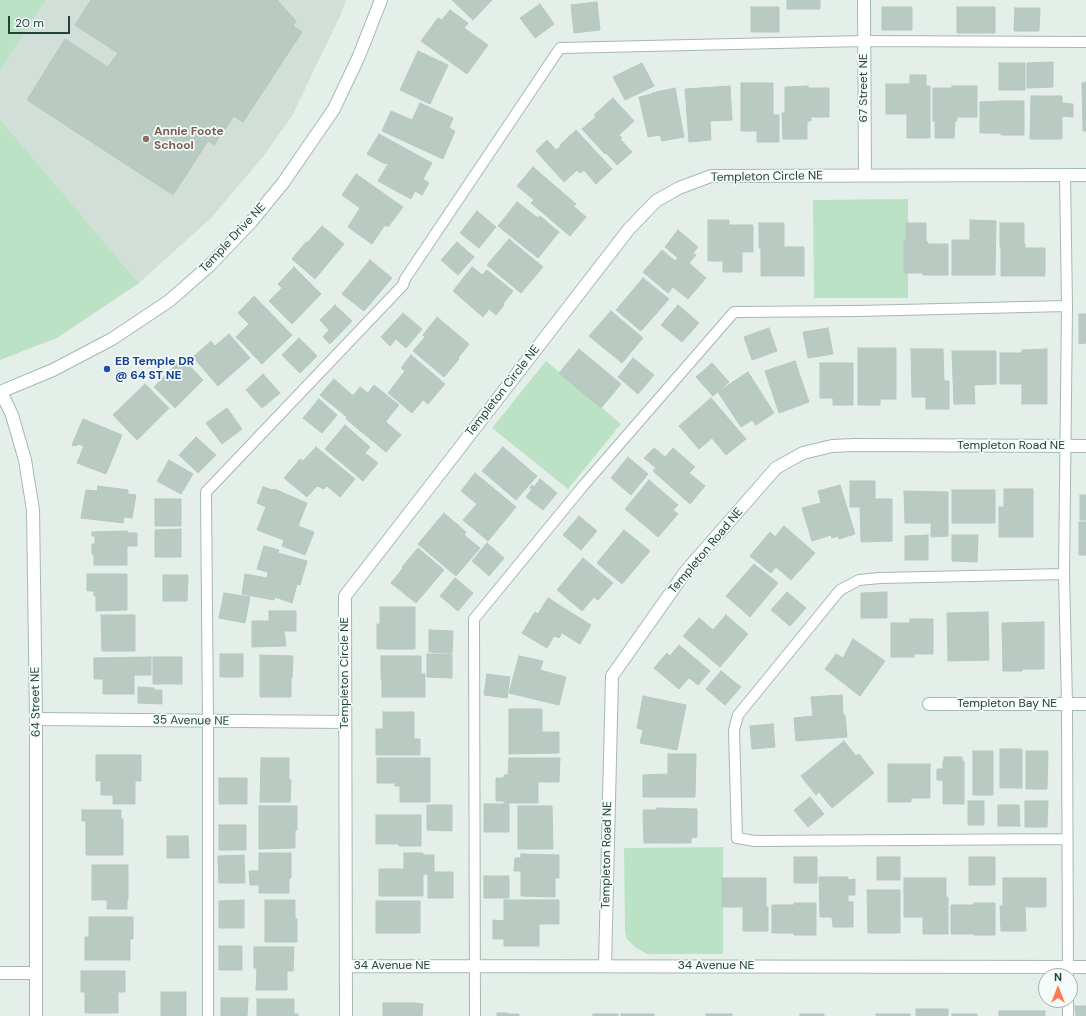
<!DOCTYPE html>
<style>
body{margin:0}
#map{position:relative;width:1086px;height:1016px;overflow:hidden;background:#e4efea;font-family:"DM Sans",sans-serif}
canvas{display:block}
.north{position:absolute;left:1038px;top:968px;width:40px;height:40px;box-sizing:border-box;background:#f5fbf8;border:1px solid #a0b1ac;border-radius:50%;rotate:0deg;font-size:11px;font-weight:700;line-height:16px;text-align:center;color:#214339}
.north::after{content:'';display:block;margin:auto;width:14px;height:18px;background:#ff7a52;clip-path:polygon(50% 0,100% 100%,50% 72%,0 100%)}
.scale{position:absolute;left:8px;top:16px;width:62px;height:18px;box-sizing:border-box;border:2px solid #214339;border-top:0;padding-left:5px;font-size:12px;line-height:14px;white-space:nowrap;color:#214339;-webkit-text-stroke:3px #f5fbf8;paint-order:stroke}
</style>
<div id="map">
<canvas width="1086" height="1016"></canvas>
<div class="north">N</div>
<div class="scale">20 m</div>
</div>
<script>
const c = document.querySelector('canvas').getContext('2d');
c.lineJoin = 'round';
function fill(path, color) { c.fillStyle = color; c.fill(path, 'evenodd'); }
const shape = rows => new Path2D(rows.map(r => 'M' + r).join(''));
function stroke(path, color, width, dash) { c.strokeStyle = color; c.lineWidth = width; c.lineCap = dash ? 'butt' : 'round'; c.setLineDash(dash || []); c.stroke(path); }
function write(font, color, halo, rows, align = 'center') {
  c.font = font + ' "DM Sans",sans-serif'; c.lineWidth = 3.5; c.setLineDash([]); c.textBaseline = 'middle'; c.strokeStyle = halo; c.fillStyle = color; for (const [text, x, y, turn = 0] of rows) {
    c.save(); c.translate(x, y); c.rotate((+turn || 0) * Math.PI / 180); c.textAlign = isNaN(turn) ? turn : align; if (halo) c.strokeText(text, 0, 0); c.fillText(text, 0, 0); c.restore();
  }
}
fill(shape([
 [46,0,346,0,341,14,292,116,262,158,211,218,139,283,0,119,0,71]
]), '#d2dfd9');
fill(shape([
 [0,0,46,0,0,71],
 [0,119,139,283,57,338,0,360],
 [908,199,908,298,814,298,813,200],
 [546,361,621,424,568,489,492,428],
 [723,847,723,954,647,954,635,947,626,938,625,929,624,848]
]), '#bbe2c5');
const building = shape([
 [91,0,278,0,278,1,296,21,293,26,302,32,243,122,234,116,214,145,208,141,173,195,27,100,65,39,108,67,118,53,75,25,91,0],
 [452,0,492,0,473,20,452,0],
 [787,0,820,0,820,9,787,9,787,0],
 [597,2,600,30,574,33,571,5,597,2],
 [540,4,554,24,535,38,520,18,540,4],
 [751,7,779,7,779,32,751,32,751,7],
 [882,7,912,7,912,30,882,30,882,7],
 [957,7,995,7,995,33,957,33,957,7],
 [1015,8,1040,8,1039,31,1014,31,1015,8],
 [450,10,468,23,464,28,488,45,467,74,421,41,438,18,442,20,450,10],
 [418,51,448,65,430,104,400,90,418,51],
 [1053,62,1053,87,1027,88,1027,63,1053,62],
 [642,63,654,86,625,100,613,77,642,63],
 [999,63,1025,63,1025,90,999,90,999,63],
 [910,75,926,75,926,86,930,86,930,138,907,138,907,114,886,114,886,84,910,84,910,75],
 [1086,82,1086,131,1083,131,1082,83,1086,82],
 [741,83,773,83,773,115,779,115,779,142,757,142,757,131,741,131,741,83],
 [730,86,732,120,710,121,711,140,689,142,685,89,730,86],
 [808,86,808,88,829,88,829,117,811,117,811,121,807,121,807,139,783,139,782,113,785,113,785,87,808,86],
 [952,86,977,86,977,117,957,117,957,121,955,121,954,138,935,138,935,121,933,121,933,88,952,88,952,86],
 [675,88,684,137,662,141,660,135,648,137,639,97,652,94,652,93,675,88],
 [1031,96,1062,96,1062,103,1073,104,1073,117,1062,116,1062,139,1030,139,1031,96],
 [613,98,634,121,619,135,622,138,620,139,632,152,617,165,606,153,605,154,582,129,596,117,594,115,613,98],
 [1001,101,1024,101,1024,135,1001,135,1001,133,980,133,980,102,1001,101],
 [420,103,453,118,449,128,455,131,443,159,382,131,391,111,412,120,420,103],
 [576,130,612,169,596,184,584,170,580,173,577,170,564,182,536,151,547,140,556,150,561,146,560,145,576,130],
 [379,134,432,163,423,179,429,183,422,195,415,191,411,199,378,181,388,164,386,163,385,164,367,154,379,134],
 [533,167,576,204,573,206,586,217,570,236,531,203,534,200,517,186,533,167],
 [356,174,403,207,388,227,385,225,372,244,348,227,360,208,342,195,356,174],
 [517,202,538,218,540,216,559,232,538,258,498,226,517,202],
 [477,211,496,227,479,248,460,233,477,211],
 [708,220,729,220,729,225,753,225,753,252,742,252,742,272,723,272,723,261,708,261,708,220],
 [970,220,996,221,995,275,952,275,952,240,970,240,970,220],
 [759,223,784,223,784,247,804,247,804,276,761,276,761,248,759,248,759,223],
 [906,223,926,223,926,241,927,241,928,244,948,244,948,275,923,275,923,273,904,273,904,241,906,241,906,223],
 [1000,223,1024,223,1024,244,1025,244,1025,248,1045,248,1045,276,1001,276,1001,247,1000,247,1000,223],
 [322,226,344,244,315,279,292,259,306,242,307,243,322,226],
 [678,230,698,247,693,253,696,255,689,263,706,278,688,299,673,287,668,293,643,272,662,250,675,261,678,258,665,247,678,230],
 [509,239,543,267,521,293,487,265,509,239],
 [457,242,474,257,458,275,441,260,457,242],
 [370,260,392,278,364,311,342,294,370,260],
 [294,267,321,294,292,324,269,301,282,288,278,284,294,267],
 [472,267,482,275,487,270,513,291,503,304,504,305,496,315,489,309,483,317,453,291,472,267],
 [643,278,669,299,641,331,616,310,643,278],
 [254,296,292,335,262,364,236,337,249,324,238,313,254,296],
 [335,305,352,321,330,344,323,337,329,330,320,320,335,305],
 [678,305,699,323,682,342,661,325,678,305],
 [611,311,643,338,622,363,589,336,611,311],
 [403,313,422,329,406,348,396,339,390,346,381,337,403,313],
 [1079,314,1086,314,1086,343,1079,344,1079,314],
 [437,317,469,344,458,358,459,359,444,377,413,351,425,337,423,335,437,317],
 [769,328,777,351,752,360,744,337,769,328],
 [828,328,833,354,808,358,803,332,828,328],
 [229,334,250,358,218,386,193,357,211,341,215,346,229,334],
 [299,338,317,356,300,373,282,355,299,338],
 [858,348,896,348,896,399,880,399,880,405,858,405,858,348],
 [579,349,621,384,601,408,559,373,579,349],
 [911,349,943,349,944,381,949,381,949,409,926,409,926,397,912,397,911,349],
 [1047,349,1047,404,1022,404,1022,384,1000,384,1000,353,1022,353,1022,350,1047,349],
 [952,351,996,351,996,384,974,385,975,404,954,404,952,351],
 [411,355,445,384,428,404,423,400,412,413,388,393,405,371,401,368,411,355],
 [182,358,203,380,175,408,154,387,182,358],
 [633,358,654,375,638,394,618,377,633,358],
 [795,361,809,402,779,413,765,371,795,361],
 [712,363,729,382,713,396,696,377,712,363],
 [820,363,853,363,853,405,833,405,833,398,820,398,820,363],
 [748,372,774,413,756,425,752,420,741,427,718,392,748,372],
 [263,374,280,393,262,408,246,390,263,374],
 [334,379,352,395,354,395,360,387,368,393,374,385,399,405,386,421,387,423,401,435,386,452,346,419,347,417,320,395,334,379],
 [145,384,169,408,137,440,113,415,145,384],
 [711,398,746,439,726,455,712,438,699,449,679,426,711,398],
 [319,399,337,415,322,433,303,418,319,399],
 [227,408,242,429,222,444,206,423,227,408],
 [83,419,122,435,106,474,77,463,84,446,78,444,76,446,72,445,83,419],
 [345,425,370,447,365,453,378,463,363,481,325,449,345,425],
 [196,437,216,455,198,473,179,455,196,437],
 [316,447,355,479,340,497,327,486,324,489,317,486,307,497,284,478,300,459,303,461,316,447],
 [503,447,537,476,516,500,482,471,503,447],
 [654,448,665,457,673,448,695,467,689,473,705,486,690,504,653,471,656,468,644,458,654,448],
 [628,457,648,474,631,495,611,478,628,457],
 [169,460,193,474,181,494,157,481,169,460],
 [475,473,516,507,488,541,463,520,477,504,461,491,475,473],
 [540,479,557,493,543,510,526,497,532,489,530,488,532,485,534,487,540,479],
 [649,480,678,505,673,510,678,514,658,537,625,509,649,480],
 [850,481,875,481,875,499,892,499,892,541,861,542,860,507,850,507,850,481],
 [840,485,855,534,839,539,838,536,832,538,831,535,812,541,802,508,821,503,818,491,840,485],
 [98,486,128,490,128,494,136,495,132,518,124,517,123,523,81,518,86,490,97,491,98,486],
 [263,487,273,490,274,489,307,503,298,526,314,532,305,555,282,546,284,540,257,530,266,507,257,503,263,487],
 [1004,489,1033,489,1033,537,999,537,999,507,1004,507,1004,489],
 [952,490,995,490,995,523,952,523,952,490],
 [904,491,948,492,948,536,931,537,931,523,905,523,904,491],
 [1080,495,1086,495,1086,520,1080,520,1080,495],
 [155,499,181,499,181,526,155,526,155,499],
 [444,513,466,532,464,535,480,548,456,576,418,544,444,513],
 [579,516,597,531,581,550,563,535,579,516],
 [1079,522,1086,522,1086,555,1079,555,1079,522],
 [784,526,815,553,791,580,776,567,771,573,750,556,770,532,775,537,784,526],
 [181,529,181,557,155,557,155,530,181,529],
 [624,530,650,551,622,584,597,563,624,530],
 [127,531,127,533,137,533,137,546,127,546,127,565,94,565,94,554,92,554,92,544,95,544,95,536,92,536,92,532,127,531],
 [928,535,928,560,905,560,905,536,928,535],
 [952,535,978,535,977,562,952,561,952,535],
 [487,543,504,558,489,576,472,561,487,543],
 [264,546,279,550,278,553,307,561,300,585,297,584,292,603,275,597,274,600,242,594,245,574,267,578,268,572,257,569,264,546],
 [418,548,444,570,416,603,391,583,403,568,402,567,418,548],
 [583,558,613,583,598,600,594,597,582,611,557,590,583,558],
 [754,564,778,583,750,617,726,596,754,564],
 [87,574,127,574,127,610,96,611,96,596,94,596,94,591,87,591,87,574],
 [163,575,188,575,187,601,163,601,163,575],
 [455,578,473,593,458,611,440,596,455,578],
 [787,592,806,608,790,626,771,610,787,592],
 [887,592,887,618,861,618,861,593,887,592],
 [224,593,250,597,245,623,219,618,224,593],
 [548,598,591,625,580,644,562,633,559,638,554,636,547,648,522,633,535,612,538,614,548,598],
 [380,607,415,607,415,649,377,649,377,624,380,624,380,607],
 [269,611,296,611,296,631,284,631,286,646,252,647,252,621,269,621,269,611],
 [988,612,989,660,948,661,947,613,988,612],
 [101,615,135,615,135,651,102,651,101,615],
 [726,615,748,634,720,667,683,636,699,618,713,630,726,615],
 [910,619,933,619,933,654,914,654,914,657,891,657,891,623,910,623,910,619],
 [1044,622,1044,669,1022,669,1022,671,1003,671,1002,623,1044,622],
 [429,630,453,631,452,653,429,652,429,630],
 [853,639,885,661,860,696,825,669,836,654,843,658,853,639],
 [679,645,710,671,698,685,689,678,679,689,654,668,667,653,670,656,679,645],
 [220,654,243,654,243,677,220,677,220,654],
 [427,654,452,654,452,678,427,677,427,654],
 [260,655,293,656,292,678,291,678,291,697,260,697,260,655],
 [381,656,421,656,421,674,425,674,425,697,382,697,382,679,381,679,381,656],
 [519,656,543,661,540,670,566,677,559,705,509,693,519,656],
 [151,657,151,675,134,675,134,694,103,694,103,679,94,679,94,658,151,657],
 [153,657,182,657,182,684,153,684,153,657],
 [721,671,741,687,725,705,706,689,721,671],
 [487,674,510,677,507,698,484,695,487,674],
 [138,687,154,688,154,690,162,690,162,704,138,703,138,687],
 [842,695,843,715,845,715,847,737,796,741,794,718,813,716,811,697,842,695],
 [643,696,686,705,677,750,640,743,643,730,637,728,643,696],
 [509,709,542,709,542,732,559,732,559,753,509,754,509,709],
 [383,712,414,712,414,739,420,739,420,755,376,755,376,729,383,729,383,712],
 [773,724,775,747,752,749,750,726,773,724],
 [844,741,856,756,859,754,874,773,832,808,819,792,816,795,801,776,844,741],
 [1000,749,1022,749,1022,788,1000,788,1000,749],
 [973,751,993,751,993,795,973,795,973,751],
 [1026,751,1048,751,1047,789,1026,789,1026,751],
 [668,754,696,754,695,797,643,797,643,775,668,774,668,754],
 [96,755,141,755,141,781,135,781,135,804,113,804,113,795,101,795,101,781,96,781,96,755],
 [944,757,962,757,962,761,964,761,964,804,943,804,943,780,937,780,937,769,943,769,943,761,944,761,944,757],
 [261,758,289,758,289,780,291,780,290,802,260,802,261,758],
 [377,758,430,758,430,802,400,802,400,786,395,786,395,783,377,783,377,758],
 [509,758,560,758,559,782,538,782,538,803,504,803,504,801,496,801,496,778,504,778,504,775,508,775,509,758],
 [888,764,930,764,930,798,911,798,911,802,888,802,888,764],
 [219,778,247,778,247,804,219,804,219,778],
 [810,797,824,814,808,827,794,810,810,797],
 [968,801,984,801,984,825,968,825,968,801],
 [1025,801,1048,801,1047,827,1025,827,1025,801],
 [484,804,509,804,509,832,484,832,484,804],
 [427,805,452,805,452,831,427,830,427,805],
 [998,805,1019,805,1020,826,998,826,998,805],
 [259,806,297,806,297,830,295,830,295,848,259,849,259,806],
 [518,806,552,806,553,849,518,849,518,806],
 [657,808,697,809,697,837,691,838,691,843,644,843,643,813,644,813,643,810,657,810,657,808],
 [82,810,121,810,121,819,123,819,123,855,86,855,86,821,82,821,82,810],
 [376,815,421,815,421,846,399,846,399,844,376,844,376,815],
 [219,825,246,825,246,850,219,850,219,825],
 [167,836,188,836,189,858,167,858,167,836],
 [259,853,291,853,291,878,289,878,289,893,259,893,259,885,250,885,249,871,259,871,259,853],
 [404,853,423,853,423,855,434,855,434,874,423,874,423,896,379,896,379,869,404,869,404,853],
 [521,854,559,855,559,878,555,878,555,897,521,896,521,871,514,871,515,858,521,858,521,854],
 [244,855,245,883,219,883,218,856,244,855],
 [794,857,817,857,817,883,794,883,794,857],
 [877,857,900,857,900,880,877,880,877,857],
 [969,857,995,857,995,885,969,885,969,857],
 [92,865,128,865,128,900,127,900,127,909,107,909,107,900,92,900,92,865],
 [434,872,453,872,453,898,428,898,428,874,434,874,434,872],
 [484,876,509,876,509,898,484,898,484,876],
 [819,877,848,877,848,880,855,879,855,895,848,895,848,902,853,902,853,927,833,927,832,917,820,917,819,877],
 [722,878,766,878,766,907,768,907,768,931,743,931,743,907,722,907,722,878],
 [904,878,946,878,946,897,948,897,948,934,923,934,923,917,904,917,904,878],
 [1003,878,1046,878,1046,907,1025,907,1026,931,1001,931,1000,906,1003,906,1003,878],
 [867,890,900,890,900,933,868,933,867,890],
 [244,900,244,928,219,928,219,901,244,900],
 [265,900,295,900,295,919,297,919,297,942,265,942,265,900],
 [504,900,559,900,559,924,539,924,539,946,504,946,504,939,493,939,493,920,504,921,504,900],
 [376,901,420,901,420,933,376,933,376,901],
 [794,903,816,903,816,935,794,935,794,933,772,933,772,905,794,905,794,903],
 [974,903,995,903,995,935,974,935,974,934,951,934,951,905,974,905,974,903],
 [89,917,133,917,133,939,130,939,130,960,85,960,85,937,89,937,89,917],
 [219,946,242,946,242,970,219,970,219,946],
 [254,947,294,947,293,971,287,971,287,990,256,990,257,968,254,968,254,947],
 [81,971,125,971,125,992,118,992,118,1013,85,1013,85,992,81,992,81,971],
 [161,992,186,992,186,1016,161,1016,161,992],
 [221,998,248,998,247,1016,221,1016,221,998],
 [257,999,294,999,294,1014,298,1014,298,1016,257,1016,257,999],
 [383,1003,414,1003,423,1004,422,1016,383,1016,383,1003],
 [1075,1006,1086,1006,1086,1016,1076,1016,1075,1006],
 [916,1009,948,1009,948,1016,916,1016,916,1009],
 [999,1011,1045,1011,1045,1016,999,1016,999,1011],
 [497,1013,508,1013,508,1014,519,1014,519,1016,497,1016,497,1013],
 [593,1014,618,1014,618,1016,593,1016,593,1014],
 [621,1014,654,1014,654,1016,621,1016,621,1014],
 [706,1014,732,1014,732,1016,706,1016,706,1014],
 [800,1014,824,1014,824,1016,800,1016,800,1014],
 [876,1014,910,1014,910,1016,876,1016,876,1014],
 [952,1014,977,1014,977,1016,952,1016,952,1014]
]);
fill(building, '#b9cac3');
stroke(building, '#b5c9c1', 1);
const service = shape([
 [1065,175,1067,306,1064,574,1067,704,1068,976],
 [1064,574,880,578,859,580,840,590,738,715,734,730,737,838,755,841,1067,839],
 [1068,1000,1068,1016],
 [208,1016,208,721,206,492,403,285,405,279,560,48,864,41,1086,42],
 [475,1016,474,619,583,486,734,312,858,311,1067,306]
]);
const minor = shape([
 [864,0,865,175],
 [929,704,1086,704],
 [36,719,345,722],
 [346,966,1086,967],
 [605,966,612,676,686,571,776,468,803,453,832,446,854,445,1086,446],
 [0,973,35,973],
 [346,1016,345,596,629,229,656,201,679,188,711,176,1086,175]
]);
const tertiary = shape([
 [0,392,53,370,112,339,169,301,209,266,251,222,283,183,334,109,359,56,381,0],
 [1,392,12,415,25,460,33,510,36,719,36,1016]
]);
stroke(service, '#a6b8b1', 12);
stroke(minor, '#a6b8b1', 14);
stroke(tertiary, '#a6b8b1', 14);
stroke(service, '#fff', 10);
stroke(minor, '#fff', 12);
stroke(tertiary, '#fff', 12);
for (const [x, y, r, color] of [
 [146,139,4,"#8d6e63"],
 [107,369,4,"#1a4fb4"]
]) { const dot = new Path2D(); dot.arc(x, y, r, 0, 2 * Math.PI); c.fillStyle = color; c.fill(dot); stroke(dot, '#f5fbf8', 1.5); }
write('12px', '#214339', '#f5fbf8', [
 ["67 Street NE",864,88,-90],
 ["Templeton Circle NE",767,177,-1],
 ["Temple Drive NE",233,238,-47],
 ["Templeton Circle NE",503,391,-52],
 ["Templeton Road NE",1011,446],
 ["Templeton Road NE",706,551,-50],
 ["Templeton Circle NE",345,673,-90],
 ["64 Street NE",36,702,-91],
 ["Templeton Bay NE",1007,704],
 ["35 Avenue NE",191,721,1],
 ["Templeton Road NE",607,855,-89],
 ["34 Avenue NE",392,966],
 ["34 Avenue NE",716,966]
]);
write('bold 12px', '#785e54', '#f5fbf8', [
 ["Annie Foote",154,132],
 ["School",154,146]
], 'left');
write('bold 12px', '#164399', '#f5fbf8', [
 ["EB Temple DR",115,362],
 ["@ 64 ST NE",115,376]
], 'left');
</script>
